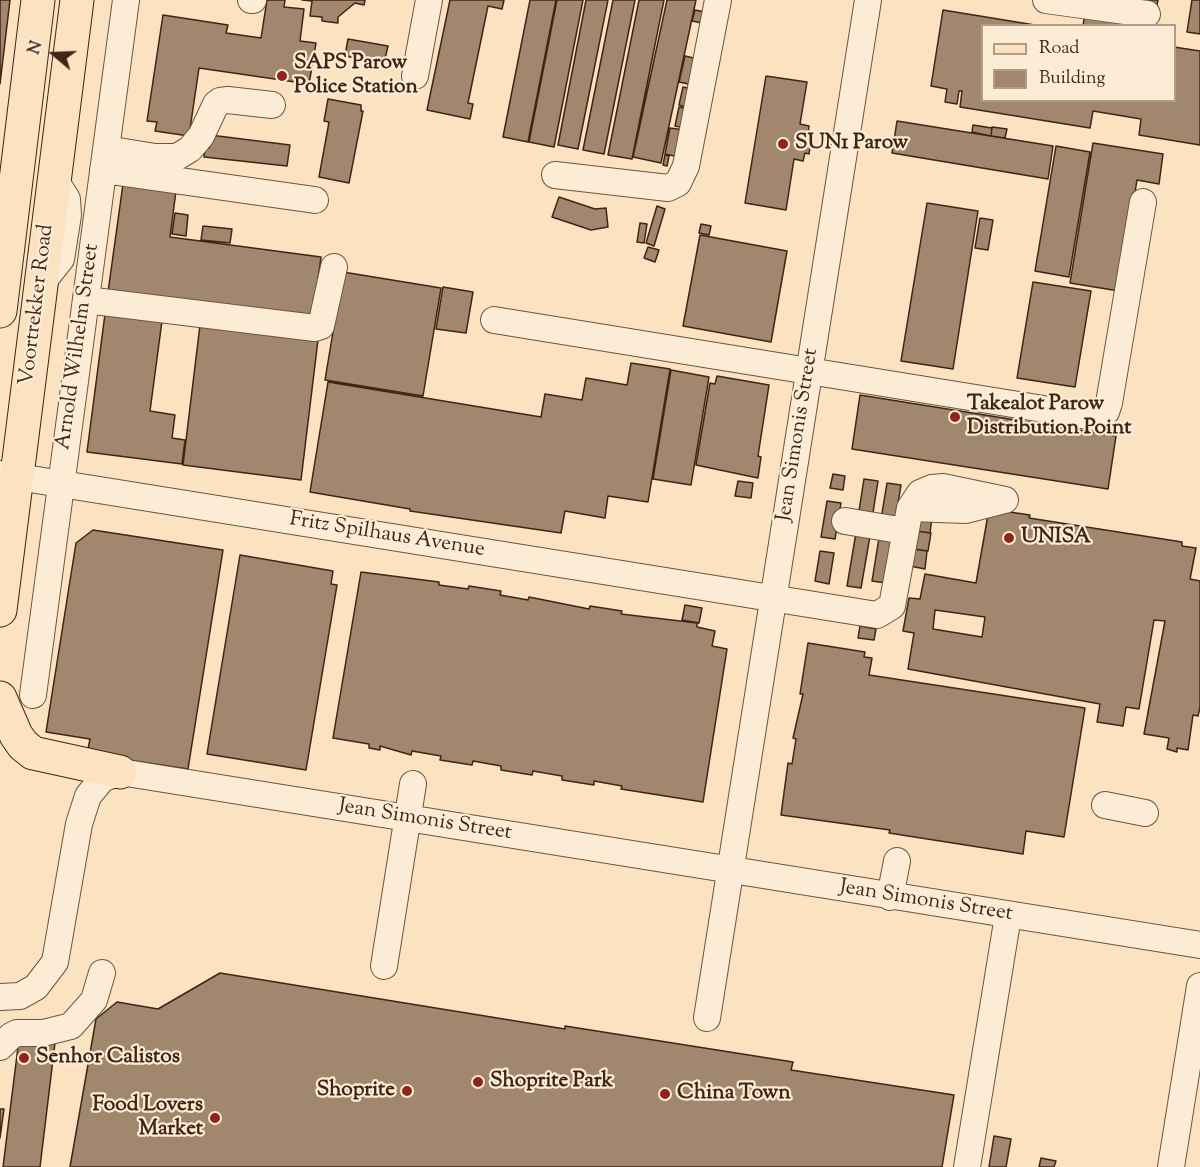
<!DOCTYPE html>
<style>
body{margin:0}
#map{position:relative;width:1200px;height:1167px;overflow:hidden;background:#fbe2c0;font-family:"Sorts Mill Goudy",serif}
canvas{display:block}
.legend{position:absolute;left:981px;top:24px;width:195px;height:78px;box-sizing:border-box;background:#fcecd6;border:2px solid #b09c89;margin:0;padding:8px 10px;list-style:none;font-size:18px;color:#3e2516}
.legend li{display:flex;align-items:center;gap:12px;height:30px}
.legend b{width:30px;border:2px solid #b09c89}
.north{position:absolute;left:24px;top:24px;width:60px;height:60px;-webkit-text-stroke:4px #fcecd6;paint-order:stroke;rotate:289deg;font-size:16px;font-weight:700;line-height:24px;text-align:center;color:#3e2516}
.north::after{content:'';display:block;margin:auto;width:21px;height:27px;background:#3e2516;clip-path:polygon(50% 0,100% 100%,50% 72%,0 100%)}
</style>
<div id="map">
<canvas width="1200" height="1167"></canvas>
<ul class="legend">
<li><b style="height:8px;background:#fbe2c0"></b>Road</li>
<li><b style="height:16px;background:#a0876e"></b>Building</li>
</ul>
<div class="north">N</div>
</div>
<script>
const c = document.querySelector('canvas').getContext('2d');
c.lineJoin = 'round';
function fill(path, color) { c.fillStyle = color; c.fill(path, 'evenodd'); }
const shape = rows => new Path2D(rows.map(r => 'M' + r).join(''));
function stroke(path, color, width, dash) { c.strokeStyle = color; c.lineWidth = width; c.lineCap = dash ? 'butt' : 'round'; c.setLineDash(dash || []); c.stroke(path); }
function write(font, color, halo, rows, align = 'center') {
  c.font = font + ' "Sorts Mill Goudy",serif'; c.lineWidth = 4.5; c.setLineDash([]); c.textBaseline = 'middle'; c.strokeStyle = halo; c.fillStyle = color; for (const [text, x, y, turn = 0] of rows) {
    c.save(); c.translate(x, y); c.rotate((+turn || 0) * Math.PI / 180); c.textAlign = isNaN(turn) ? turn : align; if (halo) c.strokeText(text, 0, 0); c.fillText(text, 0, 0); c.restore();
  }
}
const building = shape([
 [0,0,10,0,0,84,0,0],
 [267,0,285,0,284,7,304,9,300,41,316,43,309,84,199,68,189,136,155,131,157,122,147,121,163,15,228,25,226,33,261,38,267,0],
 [302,0,365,0,364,5,355,3,338,17,338,23,322,21,322,17,310,16,312,1,302,0],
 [450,0,504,0,502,9,488,6,468,103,473,104,470,119,427,110,450,0],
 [530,0,556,0,528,142,503,137,530,0],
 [557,0,583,0,554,147,529,142,557,0],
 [586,0,608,0,578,149,558,145,586,0],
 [613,0,635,0,604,154,583,150,613,0],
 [639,0,664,0,632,159,608,155,639,0],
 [667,0,696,0,661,163,633,157,667,0],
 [1130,0,1158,0,1157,5,1130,0],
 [1192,0,1200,0,1200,34,1187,32,1192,0],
 [695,10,705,12,702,23,692,21,695,10],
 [943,10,1041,26,982,26,982,100,1174,100,1174,47,1200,51,1200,145,1139,135,1141,119,1093,111,1090,128,960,107,962,91,959,91,957,104,945,102,947,89,931,86,943,10],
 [1085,12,1155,24,1155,26,1083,26,1085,12],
 [348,39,388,46,384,63,345,56,348,39],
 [685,56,698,59,693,85,679,82,685,56],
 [766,76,807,82,800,124,809,126,808,135,812,136,809,154,805,153,803,161,794,159,786,210,745,203,766,76],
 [683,87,693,89,689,108,679,105,683,87],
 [328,99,361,105,361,111,363,111,349,183,319,177,329,122,324,121,328,99],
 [679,107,689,109,685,128,675,126,679,107],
 [897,121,1053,146,1048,179,892,153,897,121],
 [973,125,992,128,991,136,972,132,973,125],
 [992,127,1007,129,1005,138,991,136,992,127],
 [670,128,684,130,679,157,665,154,670,128],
 [210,135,290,145,287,166,204,157,205,147,209,148,210,135],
 [1093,143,1163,154,1159,184,1137,180,1119,291,1070,283,1093,143],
 [1056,146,1090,152,1069,277,1035,271,1056,146],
 [665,155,669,156,667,166,663,165,665,155],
 [123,184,176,191,170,237,321,257,313,319,108,292,123,184],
 [559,197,595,209,606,208,608,227,591,230,552,217,559,197],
 [927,203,978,211,953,369,901,361,927,203],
 [657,206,665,209,654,246,646,243,657,206],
 [175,213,188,215,186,236,172,234,175,213],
 [980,218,993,220,988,250,975,248,980,218],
 [640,223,647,224,644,243,637,242,640,223],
 [701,224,711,226,709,235,699,233,701,224],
 [203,226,232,229,230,243,201,240,203,226],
 [700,235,787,251,771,342,683,326,700,235],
 [648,247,659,250,655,262,644,258,648,247],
 [343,272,441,288,423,396,325,380,343,272],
 [1033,282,1091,291,1075,387,1017,378,1033,282],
 [443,287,473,292,466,333,436,329,443,287],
 [105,314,162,321,150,411,175,415,172,438,185,440,182,464,87,452,105,314],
 [200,325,318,340,301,480,183,465,200,325],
 [631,363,670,369,648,502,608,496,605,518,565,511,561,533,410,511,410,509,310,492,328,382,541,417,545,394,582,400,586,378,627,385,631,363],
 [671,370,709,377,691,485,653,479,671,370],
 [717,376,769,385,758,456,761,457,758,478,696,465,710,383,715,384,717,376],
 [860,395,1116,436,1108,489,852,449,860,395],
 [833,474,845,476,843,490,830,488,833,474],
 [864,479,878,481,872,519,858,517,864,479],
 [738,481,753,483,751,498,735,496,738,481],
 [887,483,901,485,895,521,881,519,887,483],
 [827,501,841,503,835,539,821,537,827,501],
 [989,509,1030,515,1029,518,1182,542,1182,546,1196,548,1190,579,1200,581,1200,707,1198,716,1193,715,1188,750,1177,748,1177,752,1167,749,1169,738,1144,734,1165,621,1154,620,1139,709,1126,707,1123,726,1097,722,1100,704,908,669,914,633,903,631,909,598,920,599,925,574,976,583,989,509],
 [935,610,985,617,982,637,933,629,935,610],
 [920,515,932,517,930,533,917,531,920,515],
 [93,530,223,550,188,769,87,754,90,739,46,732,76,543,93,530],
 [916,531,931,533,928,551,913,549,916,531],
 [856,533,870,536,861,588,847,586,856,533],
 [879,538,893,540,886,583,872,581,879,538],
 [913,549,927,551,925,569,910,566,913,549],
 [820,551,834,553,829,584,815,581,820,551],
 [240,555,333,571,331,584,337,585,306,770,207,754,240,555],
 [361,572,439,582,439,585,468,589,469,586,501,591,500,595,528,600,529,597,589,609,590,606,622,611,621,614,697,623,697,627,715,631,712,646,727,649,703,802,621,789,622,786,594,781,594,785,562,780,562,776,533,771,532,775,501,770,501,766,473,761,472,765,440,760,441,756,412,751,411,755,380,746,380,750,369,748,369,744,333,738,361,572],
 [685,605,702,608,699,623,682,620,685,605],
 [860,626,876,629,874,640,858,638,860,626],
 [808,643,865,652,864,657,872,658,869,675,1085,708,1064,837,1026,831,1023,854,889,833,890,830,781,815,788,763,792,764,796,739,793,738,803,694,800,694,808,643],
 [220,973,565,1029,565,1026,793,1062,791,1070,954,1095,942,1167,70,1167,96,1019,117,1002,158,1009,220,973],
 [19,1039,55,1043,40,1167,3,1167,19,1039],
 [0,1109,4,1109,0,1138,0,1109],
 [994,1136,1011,1139,1006,1167,989,1167,994,1136],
 [1041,1158,1056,1161,1054,1167,1039,1167,1041,1158]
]);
fill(building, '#a0876e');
stroke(building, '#3e2516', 1.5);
const minor = shape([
 [251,0,253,0],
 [1046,0,1147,14],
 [415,76,429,0],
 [106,149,155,157,177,157,190,149,201,136,216,104,220,101,228,100,272,105],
 [103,170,315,200],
 [555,175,668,188,678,183,686,166,718,0],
 [41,284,61,259,68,215,67,199,54,178],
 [86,300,315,328,321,326,334,267],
 [494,320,1099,418,1106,412,1109,403,1143,202],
 [0,474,877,615,892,606,910,508,920,493,932,488,943,487,1005,500],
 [910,508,966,510,1001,501],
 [845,521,905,531],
 [33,695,126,0],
 [1105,805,1145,813],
 [890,897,897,861],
 [384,966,413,784],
 [0,997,20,996,36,987,55,962,79,824,88,796,102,779,120,772,1200,945],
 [707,1018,868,0],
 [0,1047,11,1036,17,1033,43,1033,71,1026,94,1000,102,973],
 [967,1167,1008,916],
 [1171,1167,1200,986]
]);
const major = shape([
 [0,311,38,0],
 [0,610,77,0],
 [0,698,16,735,23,745,33,753,120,772]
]);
stroke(minor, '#6d5440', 28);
stroke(major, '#3e2516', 35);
stroke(minor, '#fcecd6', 26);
stroke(major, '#fbe2c0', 33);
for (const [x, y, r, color] of [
 [282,76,6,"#8f2418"],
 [783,144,6,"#8f2418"],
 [955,417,6,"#8f2418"],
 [1009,538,6,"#8f2418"],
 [24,1058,6,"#8f2418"],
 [478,1082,6,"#8f2418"],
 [407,1091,6,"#8f2418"],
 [665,1094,6,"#8f2418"],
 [215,1118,6,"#8f2418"]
]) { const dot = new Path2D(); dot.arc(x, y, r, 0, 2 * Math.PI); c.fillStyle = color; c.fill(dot); stroke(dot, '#fcecd6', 2); }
write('bold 21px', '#3e2516', '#fcecd6', [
 ["SAPS Parow",294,64],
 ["Police Station",294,88],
 ["SUN1 Parow",795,144],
 ["Takealot Parow",967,405],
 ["Distribution Point",967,429],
 ["UNISA",1021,538],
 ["Senhor Calistos",36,1058],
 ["Shoprite Park",490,1082],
 ["Shoprite",395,1091,"right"],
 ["China Town",677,1094],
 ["Food Lovers",203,1106,"right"],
 ["Market",203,1130,"right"]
], 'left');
write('21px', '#3e2516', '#fcecd6', [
 ["Voortrekker Road",38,305,-83],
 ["Arnold Wilhelm Street",79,347,-82],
 ["Jean Simonis Street",799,435,-81],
 ["Fritz Spilhaus Avenue",387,536,9],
 ["Jean Simonis Street",425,821,9],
 ["Jean Simonis Street",926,902,9]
]);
</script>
